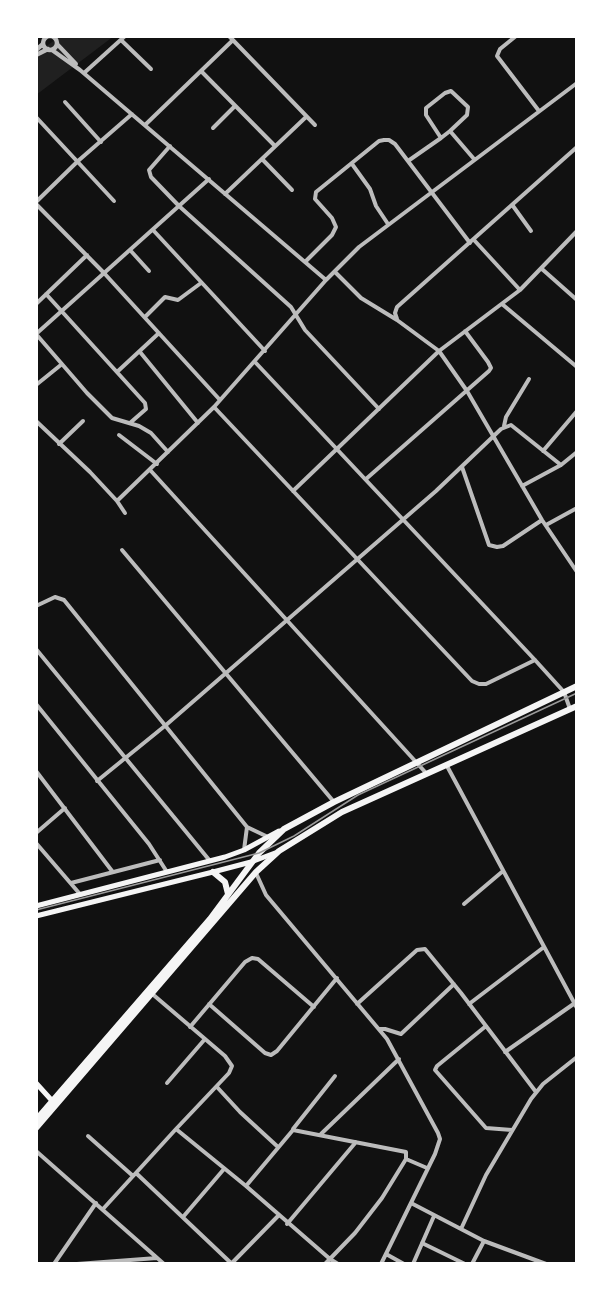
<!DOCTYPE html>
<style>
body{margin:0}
#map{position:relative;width:613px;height:1300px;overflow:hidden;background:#111;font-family:Rubik,sans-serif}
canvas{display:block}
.frame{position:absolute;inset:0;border:38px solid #fff;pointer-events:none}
</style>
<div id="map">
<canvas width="613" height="1300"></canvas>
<div class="frame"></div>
</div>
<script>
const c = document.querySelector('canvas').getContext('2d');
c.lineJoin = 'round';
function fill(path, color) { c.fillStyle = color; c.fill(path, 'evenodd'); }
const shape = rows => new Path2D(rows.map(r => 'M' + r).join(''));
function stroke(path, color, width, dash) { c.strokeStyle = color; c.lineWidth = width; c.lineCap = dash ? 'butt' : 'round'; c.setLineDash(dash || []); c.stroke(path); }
fill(shape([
 [60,36,114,36,36,95,36,54]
]), '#202020');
stroke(shape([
 [229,36,315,125],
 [516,36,500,49,497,56,539,111],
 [121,40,151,69],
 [57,44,76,64],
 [52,50,80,70,326,280],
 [201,71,275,146],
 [84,73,125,36],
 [65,102,101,142],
 [36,117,114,201],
 [145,125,233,40],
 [213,128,235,106],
 [450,131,474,159],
 [170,146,149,170,151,177,179,206,291,307,305,330,379,409],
 [262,159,292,190],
 [408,161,441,138,450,131,467,115,468,107,451,91,445,93,426,108,426,115,441,138],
 [352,164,370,189,376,206,388,224],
 [225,194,306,117],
 [36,202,78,161,132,114],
 [36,204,104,273,220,400],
 [513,206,531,231],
 [153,230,265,351],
 [474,240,520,290],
 [130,250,149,271],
 [305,262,332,235,336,227,332,218,315,199,316,192,379,141,384,140,389,140,395,144,470,243],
 [542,269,577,300],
 [335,272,361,298,397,320,439,351,467,391,542,520,577,572],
 [46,294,145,403,146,409,130,423],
 [36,304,87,255],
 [502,304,577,367],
 [145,317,165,297,178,300,201,283],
 [397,319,395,313,397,307,577,147],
 [36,334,209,179],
 [36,334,87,393,112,418,139,426,151,433,168,452],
 [140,352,198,423],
 [255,362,535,660,564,692,570,709],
 [117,372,159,333],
 [36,385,62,364],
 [214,407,472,681,479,684,486,684,535,660],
 [36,421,90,472,117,501,125,513],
 [504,426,506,417,529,379],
 [119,435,157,464],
 [59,444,83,421],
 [543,451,577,411],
 [462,467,489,545,497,547,503,546,542,520],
 [151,471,426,773],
 [366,479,489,371,491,368,488,362,465,331],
 [522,486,561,465,577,452],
 [293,491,439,351,520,290,577,231],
 [117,501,214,407,326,280,359,247,577,83],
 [546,525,577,508],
 [122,550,334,802],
 [36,606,55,597,64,600,247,827,268,837],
 [36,649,210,861],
 [36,704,149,844,167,872],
 [447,766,577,1008],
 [36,771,112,871],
 [97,781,166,725,436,491,501,429,511,425,561,465],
 [36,833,65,808],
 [36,843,79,893],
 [244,850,247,827],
 [256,873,266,895,387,1039,438,1133,440,1139,435,1154,381,1264],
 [71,883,160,860],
 [464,904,503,871],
 [150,992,225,1056,232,1066,229,1073,176,1129,246,1186,330,1259,338,1264],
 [209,1004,265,1053,271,1055,277,1051,337,978],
 [357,1004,417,950,425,949,461,993,536,1092],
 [469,1004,544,947],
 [486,1026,437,1066,435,1070,486,1128,512,1130],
 [190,1027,245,962,252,958,258,959,314,1007],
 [379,1029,385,1029,401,1034,454,984],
 [505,1052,575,1003],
 [167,1083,205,1039],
 [217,1087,240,1112,278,1147],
 [293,1129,335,1076],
 [321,1134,399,1059],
 [88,1136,133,1176],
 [36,1151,164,1264],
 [406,1159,427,1168],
 [136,1173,232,1264],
 [246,1186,293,1130,406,1152,406,1159,382,1198,355,1233,325,1264],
 [411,1203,484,1241],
 [103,1209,176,1129],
 [183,1217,224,1169],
 [287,1224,356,1142],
 [461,1229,486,1175,531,1099,543,1084,577,1057],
 [422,1243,465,1264],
 [386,1254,404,1264],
 [232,1263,278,1216],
 [54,1264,96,1203],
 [77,1264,157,1258],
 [413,1264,434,1216],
 [472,1264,484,1241,546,1264]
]), '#bcbcbc', 4);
stroke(shape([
 '43 43a7 7 0 1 1 14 0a7 7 0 1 1-14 0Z',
 [36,50,43,44],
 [36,55,48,49]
]), '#bcbcbc', 4.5);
stroke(shape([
 [36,906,225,857,244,850,279,831],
 [36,916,213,872,251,862,275,853],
 [36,1083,55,1104]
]), '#f5f5f5', 5);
stroke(shape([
 [213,872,225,882,228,894],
 [36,1120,210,919,259,853,284,829,334,802,577,686],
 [36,1128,256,872,279,851,342,812,577,706]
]), '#f5f5f5', 6);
stroke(shape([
 [36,910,259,853,294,836,358,795,577,693]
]), '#9a9a9a', 1.5);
</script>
